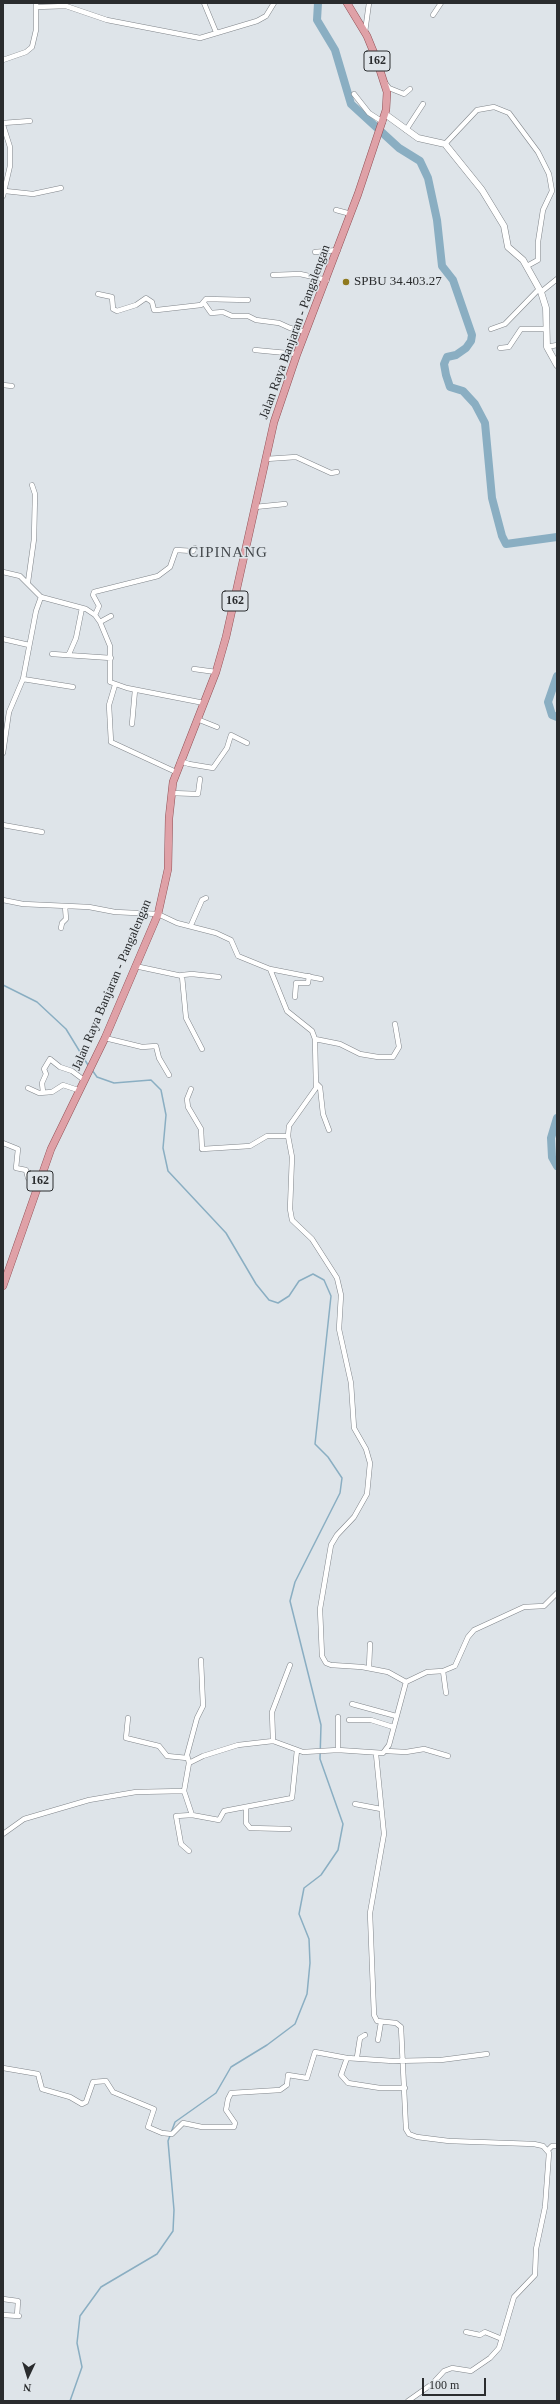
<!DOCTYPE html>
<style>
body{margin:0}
#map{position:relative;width:560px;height:2404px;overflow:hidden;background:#dee4e9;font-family:Georgia,serif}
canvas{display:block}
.frame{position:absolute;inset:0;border:4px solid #2a2c2e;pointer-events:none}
.north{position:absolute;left:8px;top:2356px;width:40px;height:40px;-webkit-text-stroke:3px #dee4e9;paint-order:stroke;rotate:184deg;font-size:11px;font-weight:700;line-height:16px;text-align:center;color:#2a2c2e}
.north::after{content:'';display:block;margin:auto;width:14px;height:18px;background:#2a2c2e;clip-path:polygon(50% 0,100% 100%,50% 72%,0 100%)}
.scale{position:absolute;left:422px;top:2378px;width:64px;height:18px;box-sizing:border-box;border:2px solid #2a2c2e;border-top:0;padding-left:5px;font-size:12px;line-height:14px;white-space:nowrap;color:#2a2c2e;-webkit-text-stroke:3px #dee4e9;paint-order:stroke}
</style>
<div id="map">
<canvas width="560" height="2404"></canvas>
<div class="frame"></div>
<div class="north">N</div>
<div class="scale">100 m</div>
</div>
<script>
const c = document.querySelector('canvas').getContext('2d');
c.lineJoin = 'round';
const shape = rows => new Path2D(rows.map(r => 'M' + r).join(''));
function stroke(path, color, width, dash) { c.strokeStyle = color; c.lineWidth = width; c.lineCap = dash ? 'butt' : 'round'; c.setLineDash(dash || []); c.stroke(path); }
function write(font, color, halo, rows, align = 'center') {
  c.font = font + ' Georgia,serif'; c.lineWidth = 3; c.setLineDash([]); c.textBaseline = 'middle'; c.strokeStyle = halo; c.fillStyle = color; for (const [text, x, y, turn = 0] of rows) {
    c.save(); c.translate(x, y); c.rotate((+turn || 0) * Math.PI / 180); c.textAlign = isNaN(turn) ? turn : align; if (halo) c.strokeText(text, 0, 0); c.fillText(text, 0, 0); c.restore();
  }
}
stroke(shape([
 [3,985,37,1002,66,1029,88,1065],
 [70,2401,82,2367,77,2343,80,2316,101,2287,157,2254,173,2231,174,2210,168,2141,175,2122,216,2093,231,2067,267,2045,295,2024,307,1994,310,1963,309,1939,299,1914,304,1888,321,1875,338,1850,343,1824,320,1759,321,1725,290,1601,295,1582,340,1493,342,1478,328,1457,315,1444,331,1296,324,1280,313,1274,299,1281,289,1296,278,1303,269,1300,256,1284,226,1233,168,1171,163,1148,166,1115,161,1090,151,1080,114,1083,97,1077,92,1070]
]), '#8aaec2', 1.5);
stroke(shape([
 [318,3,317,20,335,50,351,104,399,148,420,161,428,178,437,220,442,266,453,280,472,335,471,341,466,348,456,355,447,357,444,364,446,375,450,387,463,391,475,404,485,423,492,498,502,536,506,544,557,537],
 [557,676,548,702,552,715,557,717],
 [557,1118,551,1138,552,1157,557,1166]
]), '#8aaec2', 8);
const minor = shape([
 [204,3,216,32],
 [36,7,66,6,107,20,200,38,257,21,266,16,274,3],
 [433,15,441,3],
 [365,32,369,3],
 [3,60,26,52,32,47,36,30,36,3],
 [386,84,389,88,404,94,410,89],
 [354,94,369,113,383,122],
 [3,123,30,121],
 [3,125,10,147,10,166,3,196],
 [406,130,423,104],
 [445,144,477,110,494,107,509,113,538,152,549,174,552,191,543,210,538,242,538,260,527,266],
 [5,191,33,194,61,188],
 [336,210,351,214],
 [315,252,338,250],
 [273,275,300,274,327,280],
 [541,292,557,279],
 [98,294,112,297,113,309,117,311,136,305,146,298,152,302,154,310,157,310,201,305,206,299,248,300],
 [204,303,211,313,223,312,232,316,248,316,256,320,279,323,290,328,306,332],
 [491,329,505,324,539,289],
 [547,347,557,345],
 [500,348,509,347,521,329,546,329],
 [255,350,297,354],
 [3,385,12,386],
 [266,459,296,457,331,473,337,472],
 [255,507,285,504],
 [3,572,20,576,41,597,86,609,95,615,100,622,110,646,110,682,127,688,204,703],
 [28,582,34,539,35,494,32,485],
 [95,615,99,606,93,595,94,592,158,576,170,567,176,550,193,551,195,548],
 [100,622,111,616],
 [3,639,29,645],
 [52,654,111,658],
 [69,654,76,638,82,608],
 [194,669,216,672],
 [23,679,73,687],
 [115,685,109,705,111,742,176,772],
 [197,719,217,727],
 [132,724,135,690],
 [3,753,9,712,23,679,36,611,41,597],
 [180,761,189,764,213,768,227,748,231,735,247,743],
 [171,793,198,794,200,779],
 [3,825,42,832],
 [3,900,23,904,89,907,115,912,158,914,177,923,216,933,231,940,238,956,270,969,287,1011,312,1031,315,1039,316,1088,289,1126,288,1136,292,1157,290,1209,292,1220,312,1239,337,1278,341,1295,339,1329,351,1383,354,1428,366,1449,370,1463,367,1494,354,1517,337,1535,331,1545,320,1609,322,1656,326,1663,331,1665,362,1667,388,1672,406,1682],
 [191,925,202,900,206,898],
 [61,928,62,923,66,919,65,906],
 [135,966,182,976,186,1018,202,1049],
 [270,969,321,979],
 [182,975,192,974,219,977],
 [295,997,296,983,308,983,309,976],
 [105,1038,142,1047,156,1046,159,1058,169,1075],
 [315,1039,340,1044,360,1054,378,1057,393,1057,399,1047,395,1024],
 [317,1084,320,1087,323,1114,329,1130],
 [28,1088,39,1093,52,1092,63,1085,78,1090],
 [191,1089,187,1099,188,1107,201,1129,202,1149,250,1146,267,1136,288,1136],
 [43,1092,42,1083,46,1074,44,1069,50,1059,60,1067,72,1071,84,1080],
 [3,1143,18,1149,16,1168,26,1170,28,1178,41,1179],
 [369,1668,370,1644],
 [443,1671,446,1693],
 [352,1704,396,1716],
 [128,1718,126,1738,159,1746,167,1756,187,1758],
 [349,1720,371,1720,393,1727],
 [273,1741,272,1712,290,1665],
 [338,1750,338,1717],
 [386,1751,406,1752,424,1749,448,1756],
 [376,1754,384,1834,370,1913,374,2015,377,2021,396,2023,401,2027,406,2129,409,2134,417,2137,449,2141,534,2144,543,2146,549,2153,545,2207,536,2249,535,2275,514,2297,499,2348,490,2358,471,2371,452,2368,444,2371,432,2384,408,2401],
 [189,1763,187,1755,197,1718,203,1706,201,1660],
 [184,1791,192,1815,219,1820,224,1811,292,1798,297,1750],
 [355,1804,381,1809],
 [246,1808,246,1823,250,1828,289,1829],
 [3,1834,24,1819,89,1800,136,1792,184,1791,189,1763,203,1756,238,1745,273,1741,303,1752,338,1750,383,1753,389,1745,406,1682,427,1672,443,1671,455,1666,468,1637,474,1630,524,1607,544,1606,557,1593],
 [189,1851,181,1844,176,1816,192,1815],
 [378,2040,381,2022],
 [357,2057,360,2038,365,2035],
 [347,2058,341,2075,348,2083,380,2088,405,2088],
 [3,2068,38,2074,42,2089,70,2097,82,2104,86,2102,93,2082,106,2081,113,2092,154,2109,148,2127,162,2133,172,2134,183,2123,202,2127,234,2127,235,2123,226,2110,228,2099,231,2093,280,2090,287,2085,288,2075,307,2078,315,2052,347,2058,393,2061,441,2060,487,2054],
 [548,2150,552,2146,557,2146],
 [3,2299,18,2301,17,2316],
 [3,2315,19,2316],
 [466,2332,480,2335,485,2332,502,2339]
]);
const tertiary = shape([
 [385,114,418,138,445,144,482,190,504,226,508,247,523,260,541,292,546,308,547,347,557,365]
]);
const primary = shape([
 [3,1286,51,1149,105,1038,158,914,168,869,169,818,173,782,216,672,226,637,274,422,297,354,358,194,386,110,387,92,376,58,367,36,347,3]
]);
stroke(minor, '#80858a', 5.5);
stroke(tertiary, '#80858a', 7);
stroke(primary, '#925056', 8);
stroke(minor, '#fff', 4.5);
stroke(tertiary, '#fff', 6);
stroke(primary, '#dfa1a7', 7);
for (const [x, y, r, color] of [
 [346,282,4,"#8f791e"]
]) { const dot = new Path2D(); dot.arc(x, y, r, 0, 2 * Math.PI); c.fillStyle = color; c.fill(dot); stroke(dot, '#dee4e9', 1.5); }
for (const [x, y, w] of [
 [377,61,26],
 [235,601,26],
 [40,1181,26]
]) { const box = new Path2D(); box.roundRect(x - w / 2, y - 10, w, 20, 3); c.fillStyle = '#dee4e9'; c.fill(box); stroke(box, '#2a2c2e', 1); }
write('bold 12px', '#2a2c2e', null, [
 ["162",377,61],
 ["162",235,601],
 ["162",40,1181]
]);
write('13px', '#2a2c2e', '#dee4e9', [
 ["SPBU 34.403.27",354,282]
], 'left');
write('13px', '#2a2c2e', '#dee4e9', [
 ["Jalan Raya Banjaran - Pangalengan",295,332,-70],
 ["Jalan Raya Banjaran - Pangalengan",112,985,-67]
]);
c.letterSpacing = '1px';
write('15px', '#44494d', '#dee4e9', [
 ["CIPINANG",228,553]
]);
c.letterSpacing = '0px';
</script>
